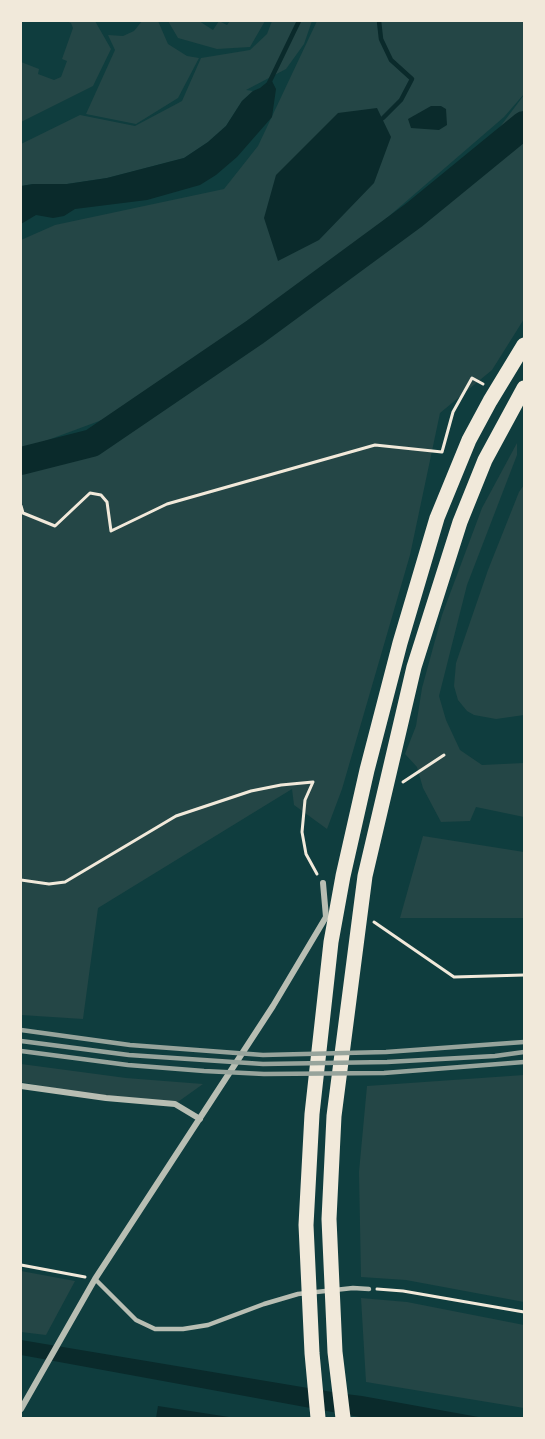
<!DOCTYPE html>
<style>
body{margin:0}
#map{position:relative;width:545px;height:1439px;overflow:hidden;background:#0f3d3e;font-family:"Varela Round",sans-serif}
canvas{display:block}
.frame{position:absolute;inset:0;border:22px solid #f1e9da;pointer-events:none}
</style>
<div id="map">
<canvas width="545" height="1439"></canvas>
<div class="frame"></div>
</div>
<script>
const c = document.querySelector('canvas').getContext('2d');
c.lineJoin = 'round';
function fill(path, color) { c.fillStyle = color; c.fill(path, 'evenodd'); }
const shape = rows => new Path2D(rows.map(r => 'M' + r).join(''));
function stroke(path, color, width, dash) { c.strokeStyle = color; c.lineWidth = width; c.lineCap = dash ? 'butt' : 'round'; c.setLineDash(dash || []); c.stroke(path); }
fill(shape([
 [66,21,95,21,111,49,93,86,21,122,21,62,39,69,38,74,54,80,61,77,67,61,62,59,73,28,71,23],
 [142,21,158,21,168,44,187,56,199,58,178,98,136,124,86,114,115,50,108,35,123,36,134,31],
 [168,21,199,21,213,30,219,21,227,25,230,21,265,21,250,47,217,49,178,38],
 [272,21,312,21,304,44,286,69,246,90,253,91,242,101,226,126,208,142,184,158,107,178,67,184,33,184,21,186,21,144,80,115,135,126,182,101,201,58,250,50,267,34],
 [317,21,524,21,524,94,504,117,359,242,216,346,118,414,21,450,21,240,55,225,224,189,258,146],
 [524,95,524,319,492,370,440,413,410,555,342,789,327,829,294,805,292,789,98,908,83,1019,21,1015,21,471,103,448,264,334,324,295,424,221,439,208],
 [517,443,517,455,467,585,439,696,446,720,460,750,482,765,524,763,524,817,476,807,470,821,441,822,423,788,417,767,405,754,416,726,422,688,442,615,482,508],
 [524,485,524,715,496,719,474,715,467,711,458,700,454,686,456,663,488,570,519,492],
 [423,836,524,852,524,918,400,918],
 [21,1064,126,1078,203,1084,175,1104,106,1098,21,1082],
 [524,1075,524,1302,406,1280,361,1277,359,1172,367,1086],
 [21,1271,75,1281,46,1335,21,1332],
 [361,1298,407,1302,524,1325,524,1408,366,1382]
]), '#244646');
fill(shape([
 [271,79,276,89,272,117,237,157,216,175,200,185,147,200,75,209,64,216,53,218,36,215,21,224,21,186,33,184,67,184,107,178,184,158,208,142,226,126,242,101,253,91,260,88],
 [431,106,441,106,446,109,447,125,439,130,411,128,408,119],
 [377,108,391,137,374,183,319,240,278,261,264,218,276,175,338,113],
 [21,1340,338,1393,362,1396,484,1418,365,1418,21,1355],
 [158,1406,229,1417,229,1418,156,1418]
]), '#0a2a2b');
stroke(shape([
 [379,21,381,39,391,60,412,79,401,100,383,118],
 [269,83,299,21]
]), '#0a2a2b', 4.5);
stroke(shape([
 [21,461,92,443,255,332,414,215,524,125]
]), '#0a2a2b', 28);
stroke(shape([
 [21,506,23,513,55,526,90,493,101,495,107,502,111,531,167,504,375,445,442,452,453,412,472,378,483,384],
 [403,782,444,755],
 [21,880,49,884,65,882,176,816,251,791,281,785,313,782,305,800,302,832,306,854,317,874],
 [374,922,454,977,524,975],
 [21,1265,85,1277],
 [377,1289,403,1291,524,1312]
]), '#f1e9da', 3);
stroke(shape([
 [95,1279,136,1320,155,1329,183,1329,208,1325,264,1304,298,1294,353,1288,369,1289]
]), '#b8beb3', 4.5);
stroke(shape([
 [21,1086,106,1098,175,1104,200,1119],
 [21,1409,95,1279,273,1006,326,917,323,883]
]), '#b8beb3', 6);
stroke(shape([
 [318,1418,312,1353,306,1225,312,1114,331,942,343,876,367,770,400,643,437,518,469,440,490,401,524,345],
 [343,1418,335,1352,329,1219,334,1116,365,876,414,667,460,522,485,460,524,388]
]), '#f1e9da', 15);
stroke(shape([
 [21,1030,130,1045,263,1055,386,1052,524,1042],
 [21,1041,129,1055,263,1064,387,1062,495,1056,524,1052],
 [21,1051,128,1065,204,1071,264,1074,384,1073,524,1062]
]), '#97a49c', 4.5);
</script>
